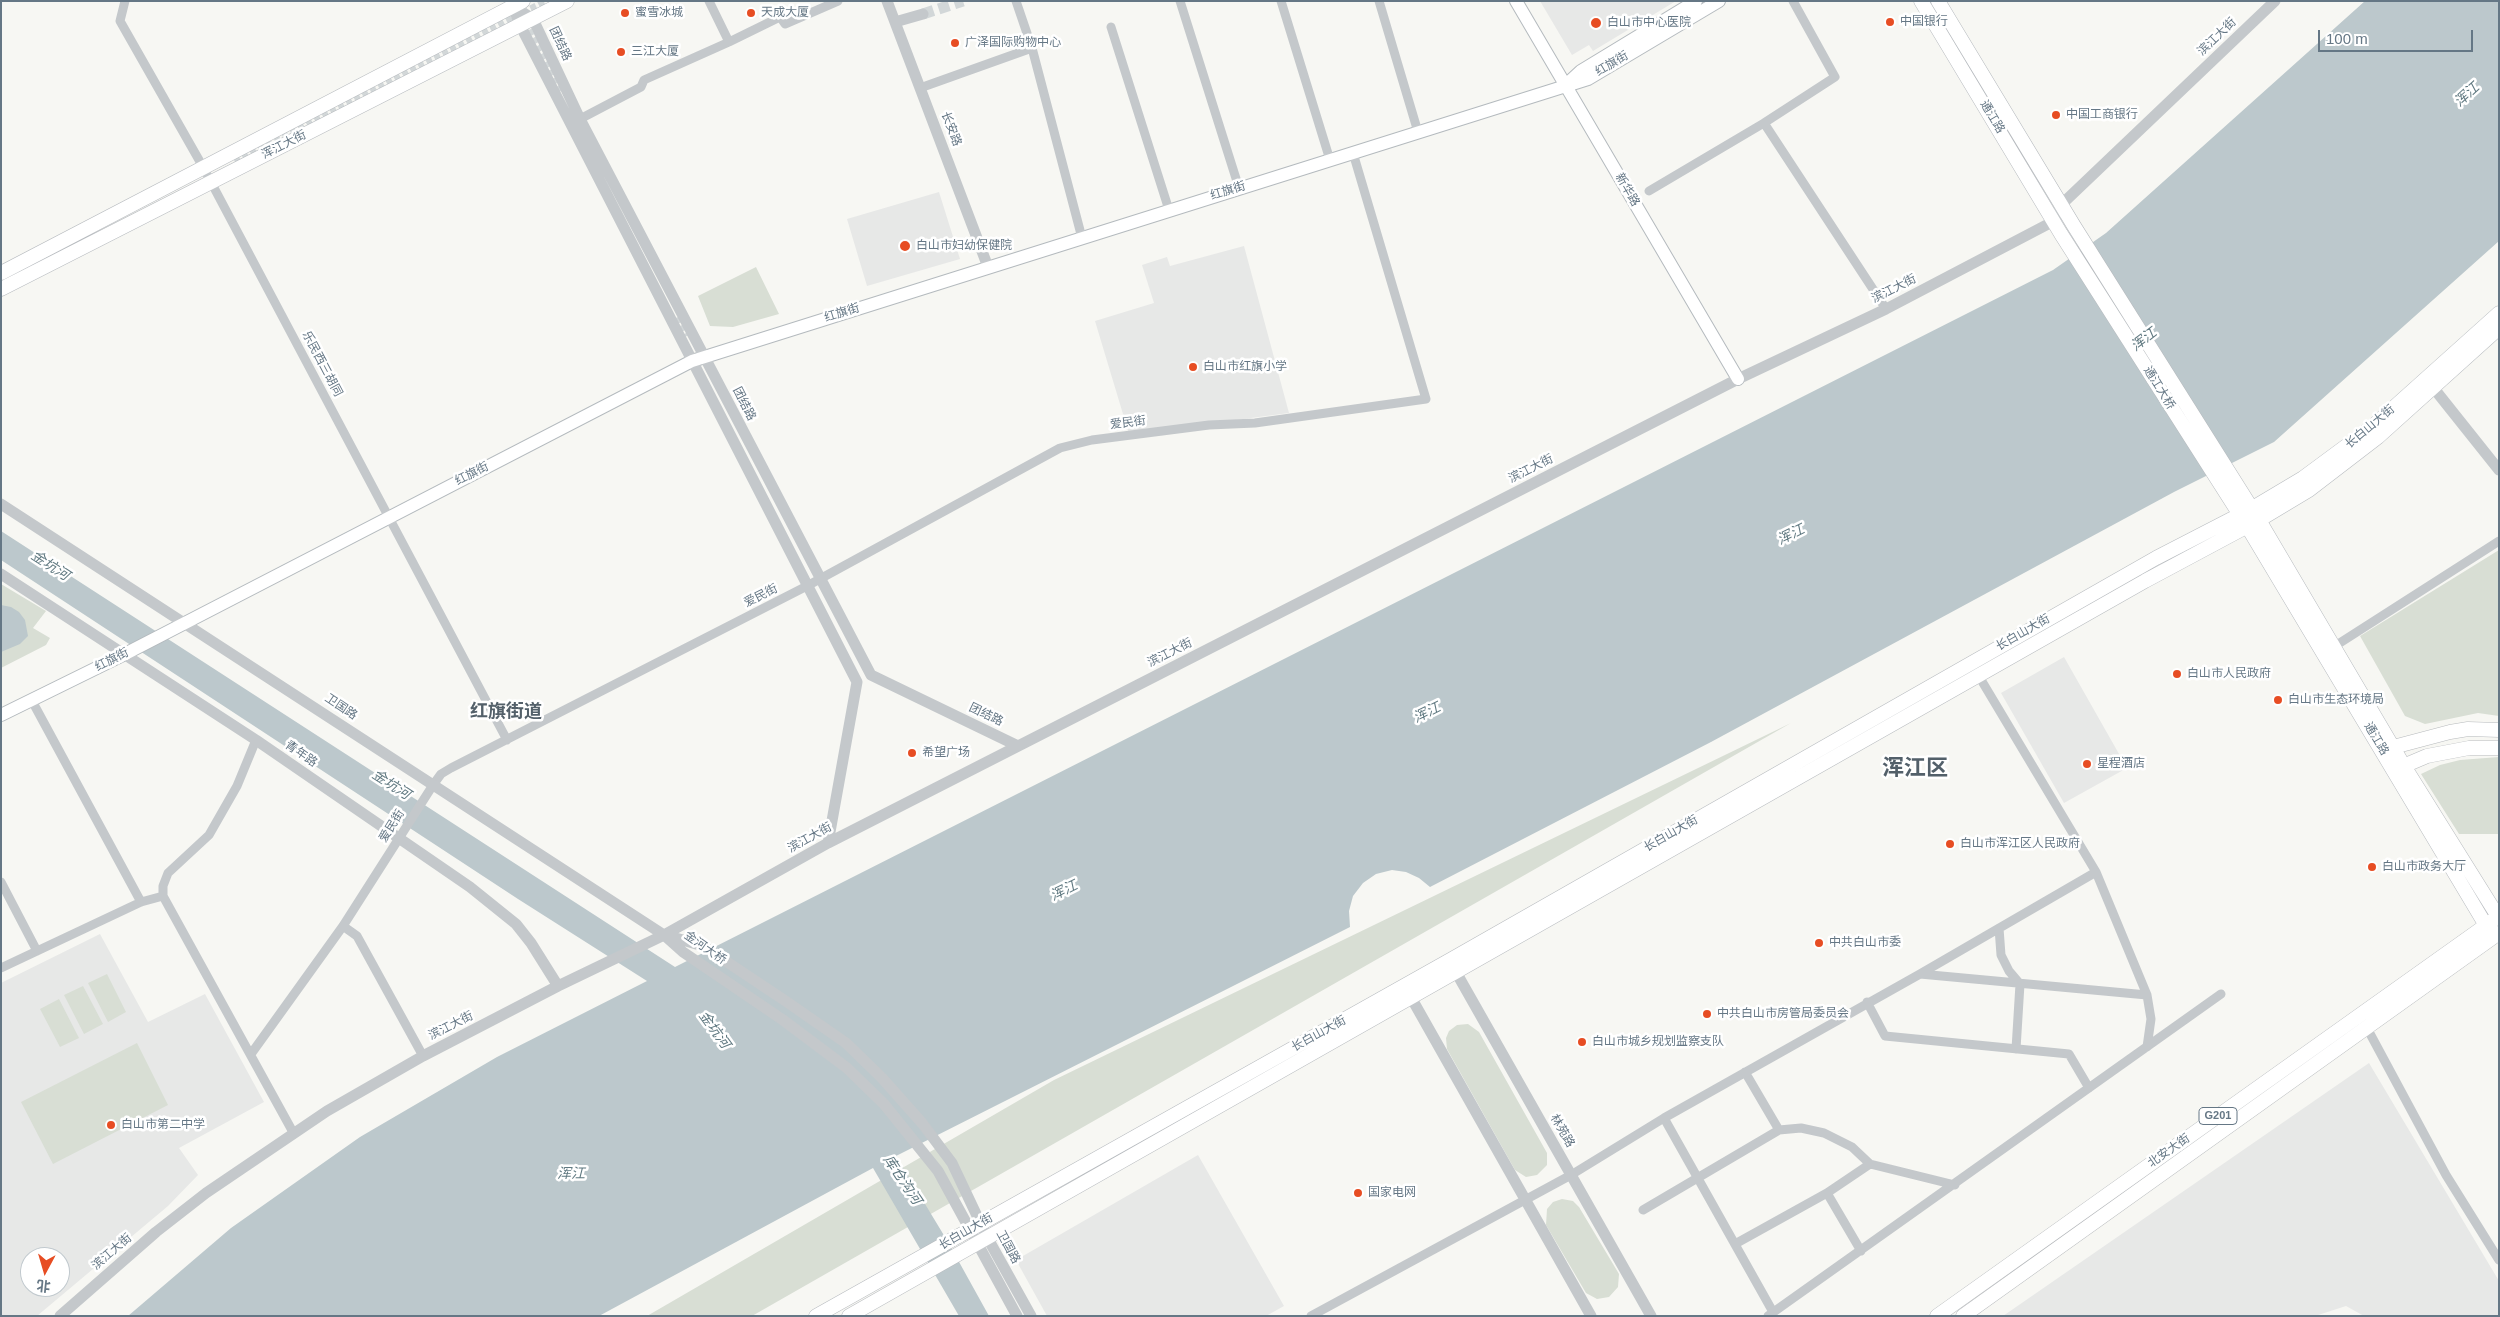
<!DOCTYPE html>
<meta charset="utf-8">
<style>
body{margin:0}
#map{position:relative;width:2500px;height:1317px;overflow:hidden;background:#f7f7f3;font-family:Arial,"Noto Sans SC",sans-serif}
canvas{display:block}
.frame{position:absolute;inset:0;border:2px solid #657785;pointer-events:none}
.north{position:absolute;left:20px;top:1247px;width:50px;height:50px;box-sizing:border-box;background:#fff;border:1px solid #c1c9ce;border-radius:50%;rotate:186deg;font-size:14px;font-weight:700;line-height:20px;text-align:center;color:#657785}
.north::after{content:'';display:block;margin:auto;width:18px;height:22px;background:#e74d23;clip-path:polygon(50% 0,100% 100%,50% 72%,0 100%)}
.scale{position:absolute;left:2318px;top:30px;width:155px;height:22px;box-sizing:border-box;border:2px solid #657785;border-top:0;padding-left:6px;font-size:15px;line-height:18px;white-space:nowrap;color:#657785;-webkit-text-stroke:4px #fff;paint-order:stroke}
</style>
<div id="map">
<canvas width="2500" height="1317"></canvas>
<div class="frame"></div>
<div class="north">北</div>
<div class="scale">100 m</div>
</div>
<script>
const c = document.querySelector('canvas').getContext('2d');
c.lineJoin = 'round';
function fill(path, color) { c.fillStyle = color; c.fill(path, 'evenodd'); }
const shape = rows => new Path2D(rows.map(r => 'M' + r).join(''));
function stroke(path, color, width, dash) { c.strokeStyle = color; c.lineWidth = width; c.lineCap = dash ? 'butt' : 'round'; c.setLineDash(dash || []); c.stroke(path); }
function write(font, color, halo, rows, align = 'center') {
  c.font = font + ' Arial,"Noto Sans SC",sans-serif'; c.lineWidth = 5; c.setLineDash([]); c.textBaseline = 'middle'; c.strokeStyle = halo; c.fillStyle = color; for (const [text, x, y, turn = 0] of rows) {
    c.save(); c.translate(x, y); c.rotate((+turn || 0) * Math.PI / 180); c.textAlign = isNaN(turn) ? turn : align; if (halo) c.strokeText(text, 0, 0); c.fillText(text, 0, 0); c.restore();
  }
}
fill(shape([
 [1540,1,1676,1,1593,51,1589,45,1572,55],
 [939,192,960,259,867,286,847,219],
 [1244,246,1289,413,1129,434,1095,321,1154,303,1142,265,1167,257,1170,266],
 [2064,657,2127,768,2064,803,2001,693],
 [100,934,148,1022,205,994,264,1102,179,1148,198,1175,168,1206,37,1316,1,1316,1,983],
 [30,1257,60,1257,60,1287,30,1287],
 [2369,1063,2499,1281,2499,1316,2364,1316,2346,1306,2315,1316,2003,1316],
 [1198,1155,1284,1306,1266,1316,1047,1316,1016,1260]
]), '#e7e8e7');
fill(shape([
 [756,267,779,314,733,327,710,326,698,296],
 [2499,550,2499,716,2478,713,2425,724,2405,716,2360,636],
 [1,584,46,611,33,628,50,638,46,645,1,668],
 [1791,723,752,1316,647,1316,1054,1080],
 [2499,757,2499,834,2459,834,2421,774,2440,765,2460,760],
 [107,974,126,1012,108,1022,88,983],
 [83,986,103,1024,84,1034,64,995],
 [59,999,79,1038,60,1047,40,1009],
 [1468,1024,1479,1032,1547,1153,1547,1165,1537,1175,1526,1177,1515,1170,1447,1049,1446,1038,1449,1031,1457,1025],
 [137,1043,168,1105,53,1164,21,1102],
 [1562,1199,1573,1201,1579,1207,1619,1274,1618,1287,1609,1297,1597,1299,1586,1293,1546,1225,1547,1209,1553,1202]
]), '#d8ded4');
fill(shape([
 [2365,1,2499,1,2499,241,2274,442,2174,492,1711,742,1430,887,1419,878,1406,872,1392,870,1376,874,1363,883,1353,896,1349,911,1350,927,896,1156,948,1242,989,1316,959,1316,873,1168,599,1316,128,1316,231,1228,360,1137,497,1057,647,981,518,899,1,560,1,531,675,967,2053,270,2106,233],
 [1,605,11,607,19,612,25,620,28,636,20,644,1,652]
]), '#bcc8cc');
stroke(shape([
 [525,22,561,91],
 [235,162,545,1],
 [678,317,687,336]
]), '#d2d7d8', 6, [6, 3]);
stroke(shape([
 [923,14,963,1]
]), '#d2d7d8', 11, [11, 5.5]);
const secondary = shape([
 [1516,1,1738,379],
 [1568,83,1581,71,1696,1],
 [1,715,125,654,692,361,1588,79,1719,1]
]);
const primary = shape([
 [1921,1,2061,234,2247,526,2491,934],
 [1938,1,2074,226,2259,520,2404,766,2499,918],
 [1,273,523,1],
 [1,289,567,1],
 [816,1316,1450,960,2156,558,2251,509,2303,478,2372,427,2499,313],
 [849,1316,2145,581,2259,520,2309,490,2378,437,2499,328]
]);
const trunk = shape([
 [2382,750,2450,732,2468,729,2499,730],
 [2394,770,2427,756,2469,748,2499,748],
 [1937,1316,2499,916],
 [1963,1316,2499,933]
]);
stroke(secondary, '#b4babe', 14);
stroke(primary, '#b7bbbf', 15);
stroke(trunk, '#b7babd', 15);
stroke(shape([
 [125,1,120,21,203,167,507,740],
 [1016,1,1032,48,1082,238],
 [1180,1,1239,188],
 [1281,1,1330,160],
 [1379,1,1418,132],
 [1793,1,1835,77,1764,123,1886,309],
 [1111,27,1169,210],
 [729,42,780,17,785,24,838,1],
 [920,88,1032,48],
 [580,119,641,87,644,80,729,42,709,1],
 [1649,191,1764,123],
 [2335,646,2499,541],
 [1977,673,2096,872,2147,995,2151,1019,2147,1047],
 [31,699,141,902],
 [1,882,37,951],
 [163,896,294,1134],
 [343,926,357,936,423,1056],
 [1999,928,2001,955,2009,971,2020,984,2016,1049],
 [1,968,141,902,163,896,163,886,168,873,209,835,237,786,256,740],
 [1920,974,2147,995],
 [1867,1002,1885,1036,2069,1054,2089,1088],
 [2367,1028,2446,1175,2499,1260],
 [251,1054,343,926,433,785,441,774,451,768,807,586,1060,448,1092,440,1209,425,1255,423,1426,399,1353,153],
 [1745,1072,1779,1130],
 [1664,1118,1773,1312],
 [1827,1193,1861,1251],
 [1643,1210,1779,1130,1801,1128,1824,1133,1852,1147,1870,1164,1955,1185],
 [1735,1244,1827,1193,1870,1164],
 [1311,1316,1571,1175,1664,1118,1920,974,2096,872],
 [1768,1316,2221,994]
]), '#c4c8cb', 9);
stroke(shape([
 [511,1,520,25,857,682,828,843],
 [887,1,988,267],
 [525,14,533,19,580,119,871,675,1018,746],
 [895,22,923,14],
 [2428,381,2499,470],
 [1,504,664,935,683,952,783,1020,847,1068,884,1104,938,1171,1017,1316],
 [1,574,256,740,470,887,516,924,531,943,558,986],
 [669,936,703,946,787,1002,846,1043,882,1078,922,1123,952,1163,987,1237,1031,1316],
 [1452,965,1651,1316],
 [1408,992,1591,1316],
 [60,1316,156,1232,206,1193,327,1111,423,1056,558,986,664,935,828,843,1738,379,1886,309,2054,221,2062,204,2275,1]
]), '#c4c8cb', 11);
stroke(secondary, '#fff', 12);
stroke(primary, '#fff', 14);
stroke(trunk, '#fff', 14);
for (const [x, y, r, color] of [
 [625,13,5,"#e74d23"],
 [751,13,5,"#e74d23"],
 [1890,22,5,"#e74d23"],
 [1596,23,6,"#e74d23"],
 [955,43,5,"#e74d23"],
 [621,52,5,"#e74d23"],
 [2056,115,5,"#e74d23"],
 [905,246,6,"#e74d23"],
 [1193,367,5,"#e74d23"],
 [2177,674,5,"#e74d23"],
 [2278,700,5,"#e74d23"],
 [912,753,5,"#e74d23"],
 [2087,764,5,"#e74d23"],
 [1950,844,5,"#e74d23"],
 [2372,867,5,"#e74d23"],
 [1819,943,5,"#e74d23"],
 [1707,1014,5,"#e74d23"],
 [1582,1042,5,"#e74d23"],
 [111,1125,5,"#e74d23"],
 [1358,1193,5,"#e74d23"]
]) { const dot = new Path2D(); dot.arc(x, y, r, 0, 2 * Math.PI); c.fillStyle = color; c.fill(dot); stroke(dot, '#fff', 2); }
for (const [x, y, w] of [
 [2218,1116,38]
]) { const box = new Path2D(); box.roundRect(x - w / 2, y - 8.5, w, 17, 4); c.fillStyle = '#fff'; c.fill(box); stroke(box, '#657785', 1); }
write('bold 11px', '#657785', null, [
 ["G201",2218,1116]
]);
write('12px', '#657785', '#fff', [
 ["蜜雪冰城",635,13],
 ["天成大厦",761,13],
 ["中国银行",1900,22],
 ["白山市中心医院",1607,23],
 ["广泽国际购物中心",965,43],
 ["三江大厦",631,52],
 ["中国工商银行",2066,115],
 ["白山市妇幼保健院",916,246],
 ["白山市红旗小学",1203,367],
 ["白山市人民政府",2187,674],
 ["白山市生态环境局",2288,700],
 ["希望广场",922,753],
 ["星程酒店",2097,764],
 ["白山市浑江区人民政府",1960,844],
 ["白山市政务大厅",2382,867],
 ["中共白山市委",1829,943],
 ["中共白山市房管局委员会",1717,1014],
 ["白山市城乡规划监察支队",1592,1042],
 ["白山市第二中学",121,1125],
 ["国家电网",1368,1193]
], 'left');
write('12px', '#657785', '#fff', [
 ["滨江大街",2217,37,-44],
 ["团结路",560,44,65],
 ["红旗街",1612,64,-31],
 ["通江路",1992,117,59],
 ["长安路",951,129,69],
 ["浑江大街",284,145,-27],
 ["新华路",1627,190,60],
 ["红旗街",1228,191,-17],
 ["滨江大街",1894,289,-27],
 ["红旗街",842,313,-17],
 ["乐民西三胡同",322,364,62],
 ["通江大桥",2159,388,58],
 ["团结路",744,404,63],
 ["爱民街",1128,423,-7],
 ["长白山大街",2370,427,-40],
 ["滨江大街",1531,469,-27],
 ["红旗街",472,474,-27],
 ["爱民街",761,596,-27],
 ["长白山大街",2023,633,-30],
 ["滨江大街",1170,653,-27],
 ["红旗街",112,660,-27],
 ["卫国路",341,707,34],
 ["团结路",986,715,26],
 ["通江路",2376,739,59],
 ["青年路",301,754,35],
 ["爱民街",392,826,-58],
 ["长白山大街",1671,834,-30],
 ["滨江大街",810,838,-29],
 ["金河大桥",705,948,35],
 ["滨江大街",451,1026,-27],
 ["长白山大街",1319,1034,-29],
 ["林苑路",1562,1131,60],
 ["北安大街",2169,1151,-35],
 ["长白山大街",966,1232,-30],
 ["卫国路",1008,1247,62],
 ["滨江大街",112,1252,-41]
]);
write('italic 14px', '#607981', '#fff', [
 ["浑江",2467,95,-42],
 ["浑江",2144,340,-37],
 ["浑江",1791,535,-26],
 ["金坑河",50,566,33],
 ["浑江",1427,713,-26],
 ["金坑河",391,785,33],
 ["浑江",1064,891,-26],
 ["金坑河",714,1030,54],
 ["浑江",571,1174],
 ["库仓沟河",902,1180,56]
]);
write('bold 18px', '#53606a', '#fff', [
 ["红旗街道",506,712]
]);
write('bold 22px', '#53606a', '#fff', [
 ["浑江区",1915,769]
]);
</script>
